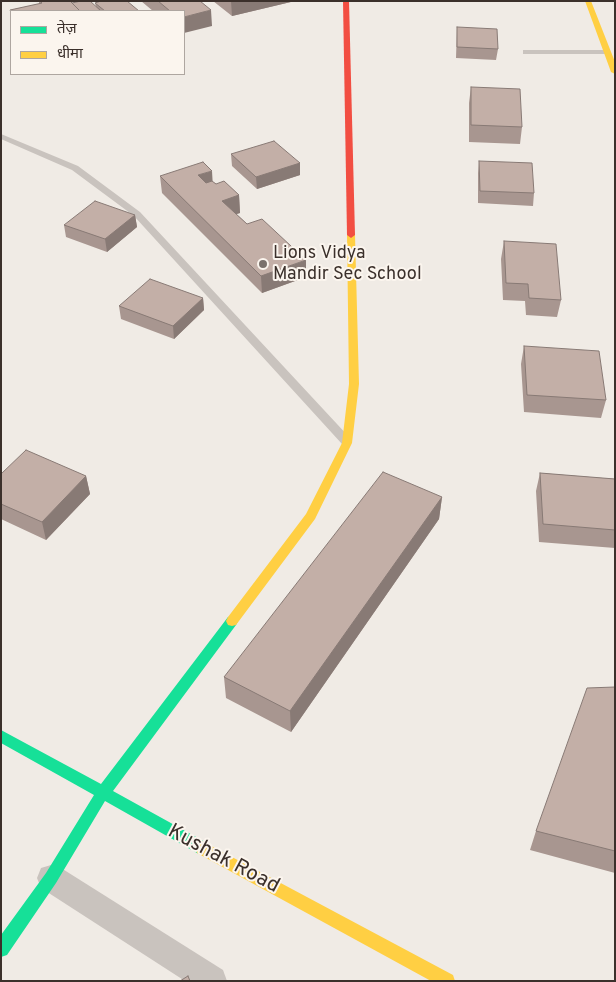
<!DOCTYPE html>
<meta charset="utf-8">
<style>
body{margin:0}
#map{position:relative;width:616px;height:982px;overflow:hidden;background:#f0ebe5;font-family:Overpass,"Noto Sans Devanagari",sans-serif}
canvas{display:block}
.frame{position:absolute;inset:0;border:2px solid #3b302b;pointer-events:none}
.legend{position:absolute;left:10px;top:10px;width:175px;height:65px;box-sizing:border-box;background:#fbf5ee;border:1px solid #aea6a0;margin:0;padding:6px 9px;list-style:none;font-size:15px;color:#3b302b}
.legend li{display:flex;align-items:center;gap:10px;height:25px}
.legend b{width:25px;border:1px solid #aea6a0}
</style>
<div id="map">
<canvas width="616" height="982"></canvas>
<div class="frame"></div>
<ul class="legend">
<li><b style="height:6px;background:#16e098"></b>तेज़</li>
<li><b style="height:6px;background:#ffcf43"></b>धीमा</li>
</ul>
</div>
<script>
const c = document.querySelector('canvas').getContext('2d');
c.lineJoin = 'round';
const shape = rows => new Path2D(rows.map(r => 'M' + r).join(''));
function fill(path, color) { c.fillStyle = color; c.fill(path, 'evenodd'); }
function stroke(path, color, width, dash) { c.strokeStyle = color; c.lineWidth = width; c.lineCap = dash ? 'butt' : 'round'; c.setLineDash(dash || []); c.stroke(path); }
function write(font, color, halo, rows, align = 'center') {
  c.font = font + ' Overpass,sans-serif'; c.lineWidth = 4; c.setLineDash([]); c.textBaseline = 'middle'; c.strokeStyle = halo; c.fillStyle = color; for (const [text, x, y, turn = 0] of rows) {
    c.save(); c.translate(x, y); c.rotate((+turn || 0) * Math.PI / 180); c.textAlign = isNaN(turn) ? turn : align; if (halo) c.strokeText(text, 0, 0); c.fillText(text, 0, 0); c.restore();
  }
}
fill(shape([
 [523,50,606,50,610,52,606,54,523,54,523,50],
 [1,134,78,166,140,212,350,438,351,441,350,444,342,444,134,216,72,170,1,139,1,134]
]), '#c9c3be');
fill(shape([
 [51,865,61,868,223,970,227,981,185,981,41,888,37,878,41,868,51,865]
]), '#c9c3be');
fill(shape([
 [232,616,236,617,238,621,236,625,113,791,207,843,209,848,207,853,202,855,197,853,105,801,56,883,7,955,1,957,1,935,46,873,94,795,1,743,1,730,101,784,228,617,232,616]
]), '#16e098');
fill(shape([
 [585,1,591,1,615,62,615,74,611,72,585,1],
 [351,232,355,235,359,384,352,443,315,519,236,625,232,626,228,625,226,621,228,617,306,514,342,443,349,384,347,235,351,232],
 [202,841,453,975,455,981,431,981,197,853,195,848,197,843,202,841]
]), '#ffcf43');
fill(shape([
 [343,1,349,1,355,235,351,238,347,235,343,1]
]), '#f24e42');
fill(shape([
 [39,1,70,1,72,3,96,7,95,3,139,11,11,11,11,19,10,10,39,4],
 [141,1,200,1,212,26,184,11,153,11],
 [213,1,295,1,232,16],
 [457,27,498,49,496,60,456,58],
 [471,87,522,127,520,144,469,142,469,103],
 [231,154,300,163,300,175,257,189,232,166],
 [479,161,534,193,533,206,478,203,478,173],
 [160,176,213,182,216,184,239,195,240,213,236,214,306,277,262,293,162,193],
 [135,215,137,227,107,252,66,237,64,225],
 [504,241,561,300,557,317,526,315,525,301,503,300,501,259],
 [203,298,204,310,174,339,121,319,119,306],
 [524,346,606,400,601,418,524,412,521,364],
 [540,473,615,479,615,548,539,542,536,491],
 [1,474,86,476,90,494,46,540,1,519],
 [442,497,439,519,291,732,226,698,224,677],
 [615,687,615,873,530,850,536,831]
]), '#a89690');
fill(shape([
 [231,1,295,1,232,16],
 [211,10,212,26,184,33,184,17],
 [300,163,300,175,257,189,256,177],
 [212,171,213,188,199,192,198,175],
 [239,195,240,213,223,218,222,201],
 [135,215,137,227,107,252,105,239],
 [306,260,306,277,262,293,261,276],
 [203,298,204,310,174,339,173,326],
 [86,476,90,494,46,540,42,522],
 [442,497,439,519,291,732,290,711]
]), '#887a75');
const building = shape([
 [40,1,70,1,80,11,11,11,11,12,10,10,42,3,40,1],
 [81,1,90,1,101,11,80,11,72,3,81,1],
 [101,1,127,1,139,11,105,11,95,3,101,1],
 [158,1,200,1,211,10,184,17,184,11,170,11,158,1],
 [457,27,497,29,498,49,457,47,457,27],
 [471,87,520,89,522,127,471,125,471,87],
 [274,141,300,163,256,177,231,154,274,141],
 [479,161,532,163,534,193,480,191,479,161],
 [203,162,212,171,198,175,206,183,212,181,216,184,224,181,239,195,222,201,247,224,262,219,306,260,261,276,160,176,203,162],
 [95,201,135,215,105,239,64,225,95,201],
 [504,241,556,244,561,300,529,298,528,284,506,283,504,241],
 [150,279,203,298,173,326,119,306,150,279],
 [524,346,599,351,606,400,527,395,524,346],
 [26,450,86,476,42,522,1,504,1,474,26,450],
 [383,472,442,497,290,711,224,677,383,472],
 [540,473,615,479,615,530,543,524,540,473],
 [615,687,615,851,536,831,587,688,615,687],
 [188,976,190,981,180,981,188,976]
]);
fill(building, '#c3afa7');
stroke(building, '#887a75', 1);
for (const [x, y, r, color] of [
 [263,264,5,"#7a716c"]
]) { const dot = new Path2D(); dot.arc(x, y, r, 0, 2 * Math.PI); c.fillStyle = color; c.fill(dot); stroke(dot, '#fbf5ee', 2); }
write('18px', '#3b302b', '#fbf5ee', [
 ["Lions Vidya",273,254],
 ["Mandir Sec School",273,275]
], 'left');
write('21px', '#3b302b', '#fbf5ee', [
 ["Kushak Road",223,860,28]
]);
</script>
